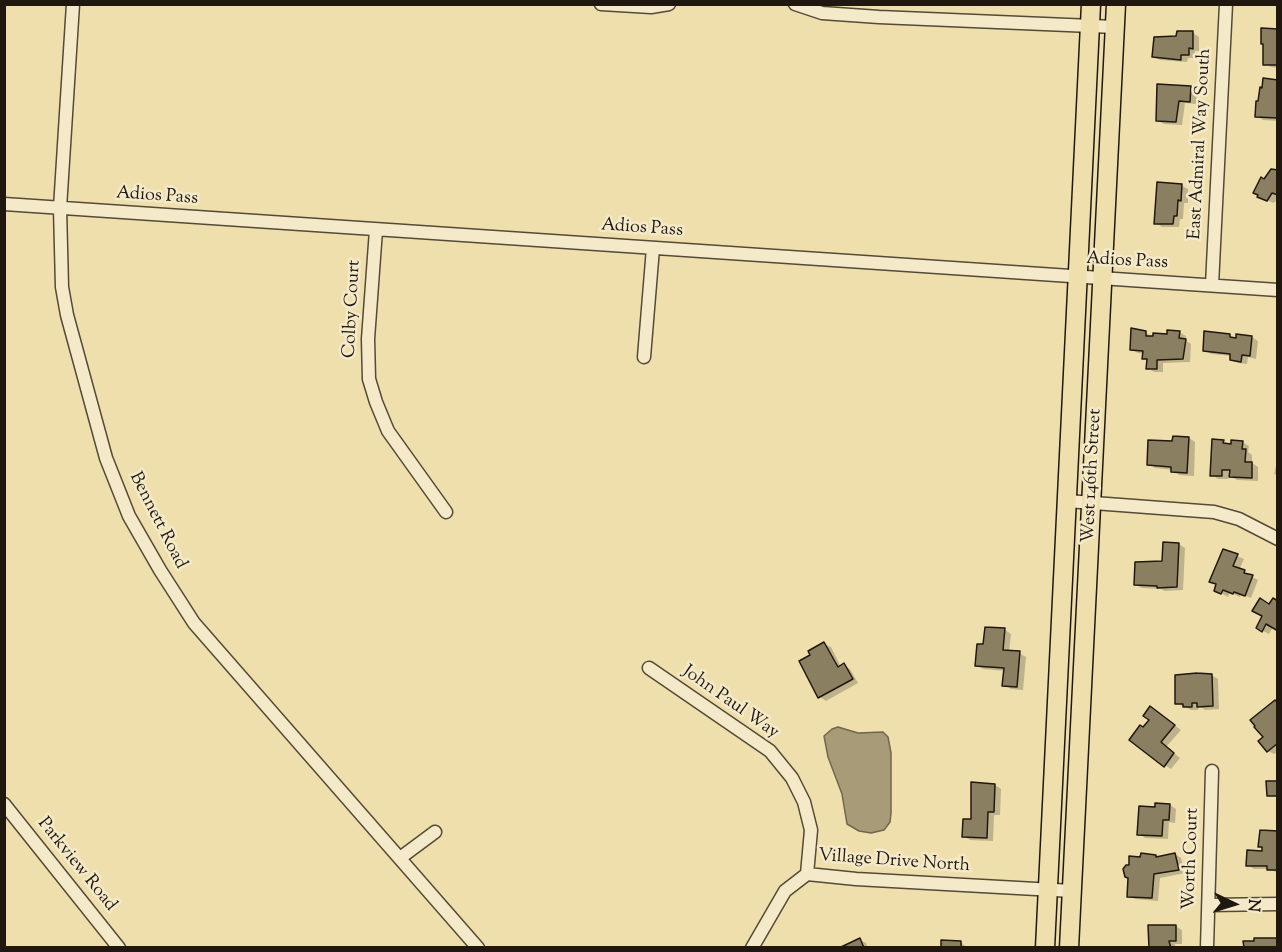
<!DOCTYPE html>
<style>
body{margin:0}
#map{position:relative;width:1282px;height:952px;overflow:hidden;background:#eedfad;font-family:"Sorts Mill Goudy",serif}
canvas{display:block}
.frame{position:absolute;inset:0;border:6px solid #20180f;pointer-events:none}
.north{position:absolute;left:1204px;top:874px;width:60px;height:60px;-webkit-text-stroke:4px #f4eaca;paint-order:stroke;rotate:94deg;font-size:16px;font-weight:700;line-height:24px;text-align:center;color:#20180f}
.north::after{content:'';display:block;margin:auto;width:21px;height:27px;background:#20180f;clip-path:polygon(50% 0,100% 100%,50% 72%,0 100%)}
</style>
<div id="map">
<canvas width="1282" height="952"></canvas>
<div class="frame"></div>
<div class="north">N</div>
</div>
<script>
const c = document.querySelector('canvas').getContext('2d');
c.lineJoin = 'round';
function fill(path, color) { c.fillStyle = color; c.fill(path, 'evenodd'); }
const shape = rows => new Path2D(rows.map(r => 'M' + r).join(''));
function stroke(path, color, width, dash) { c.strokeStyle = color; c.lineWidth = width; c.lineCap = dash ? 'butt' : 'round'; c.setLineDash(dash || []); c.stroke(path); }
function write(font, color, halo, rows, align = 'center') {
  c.font = font + ' "Sorts Mill Goudy",serif'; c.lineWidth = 5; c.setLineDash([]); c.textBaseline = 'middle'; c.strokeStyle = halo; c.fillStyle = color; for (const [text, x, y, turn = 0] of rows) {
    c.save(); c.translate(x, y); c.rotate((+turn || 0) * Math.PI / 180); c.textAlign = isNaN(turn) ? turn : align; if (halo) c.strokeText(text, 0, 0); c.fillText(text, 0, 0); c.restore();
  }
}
const water = shape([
 [838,727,858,733,883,732,888,737,891,753,891,813,890,822,884,830,871,833,859,831,847,824,842,794,828,757,824,736,832,729,838,727]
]);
fill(water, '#a89b77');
stroke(water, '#72674d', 1.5);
fill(shape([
 [1278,30,1278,68,1271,67,1265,64],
 [1193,33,1199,37,1199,51,1195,51,1195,58,1188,58,1187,62,1160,60,1153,57,1178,38],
 [1278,81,1278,121,1263,120,1257,116],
 [1190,88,1197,91,1196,104,1185,103,1182,125,1164,124,1157,120],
 [1278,172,1278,198,1274,203,1265,200],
 [1158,184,1182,186,1188,189,1188,203,1184,203,1183,219,1180,219,1179,227,1162,227,1156,223],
 [1179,332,1186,336,1185,340,1191,344,1190,362,1163,363,1163,372,1154,372,1148,368,1148,361,1144,358,1144,354,1138,353,1132,350,1146,333,1155,338],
 [1230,336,1237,340,1252,337,1258,341,1256,359,1248,357,1247,364,1238,363,1231,360,1232,356,1211,354,1204,350],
 [1189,438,1195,442,1194,476,1179,475,1173,470,1155,468,1149,464,1174,443],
 [1223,441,1232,446,1242,442,1249,446,1248,452,1252,455,1252,463,1258,467,1258,481,1237,480,1228,475,1228,479,1218,479,1212,475],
 [1278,457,1278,475,1274,474],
 [1179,544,1185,548,1183,590,1165,591,1161,589,1142,588,1136,585,1163,563],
 [1224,551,1244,559,1239,570,1258,580,1251,598,1241,594,1240,597,1230,592,1228,597,1215,590],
 [1270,606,1273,627,1269,634,1263,631],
 [1005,630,1011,634,1009,652,1019,653,1026,657,1023,690,1011,689,1004,685,1005,671,983,669,976,665,985,646],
 [824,644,831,647,841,667,844,665,850,669,858,683,826,701,820,697],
 [1211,675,1218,679,1219,709,1205,710,1199,706,1198,710,1191,710,1177,703],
 [1278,703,1278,752,1274,754,1268,751,1265,737],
 [1157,712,1181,730,1166,747,1180,758,1171,769,1165,765,1143,728],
 [973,784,995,785,1001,789,1000,815,994,815,993,841,970,840,964,836,973,821],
 [1170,805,1176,809,1175,823,1169,822,1168,839,1145,838,1139,834,1156,808],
 [1278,832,1278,873,1269,869,1254,869,1248,865,1263,853,1263,848,1259,846],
 [1175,854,1181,858,1185,873,1160,878,1158,901,1135,899,1128,896,1155,856,1159,858],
 [1175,926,1182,930,1182,944,1175,944,1175,948,1150,948],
 [860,940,866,943,868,948,843,948],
 [961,942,967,948,942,948]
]), '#0003');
const building = shape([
 [1261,28,1278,29,1278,65,1263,65,1263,44,1261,44,1261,28],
 [1177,31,1193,31,1193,49,1189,48,1189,55,1181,55,1181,60,1152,57,1154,37,1176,36,1177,31],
 [1263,78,1278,80,1278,118,1255,117,1256,101,1258,101,1260,87,1262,88,1263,78],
 [1157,84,1191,86,1190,102,1179,101,1176,122,1156,121,1157,84],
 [1271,169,1278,170,1278,195,1272,193,1267,201,1257,197,1258,195,1253,193,1261,177,1264,179,1271,169],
 [1157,182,1182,184,1181,201,1178,200,1177,216,1174,216,1173,224,1154,224,1157,182],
 [1131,328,1146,331,1146,336,1153,336,1153,333,1167,334,1167,330,1180,331,1179,338,1186,339,1183,359,1157,360,1157,369,1146,369,1147,359,1142,359,1143,351,1130,350,1131,328],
 [1204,331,1230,334,1230,337,1236,338,1236,334,1252,336,1250,356,1242,355,1241,362,1230,360,1230,354,1203,351,1204,331],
 [1173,436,1189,437,1187,473,1171,472,1171,467,1147,465,1148,440,1172,441,1173,436],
 [1212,439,1224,440,1223,443,1231,444,1231,440,1243,441,1242,449,1246,449,1245,462,1252,462,1252,478,1229,477,1230,470,1222,470,1222,476,1210,476,1212,439],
 [1163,542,1179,543,1177,587,1157,588,1157,586,1134,585,1135,562,1162,561,1163,542],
 [1223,549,1238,554,1233,566,1245,570,1244,573,1253,575,1245,596,1234,592,1233,594,1223,590,1221,594,1214,591,1216,584,1209,582,1223,549],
 [1260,598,1269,604,1273,598,1278,601,1278,631,1266,624,1262,632,1256,628,1262,616,1252,611,1260,598],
 [985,627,1005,628,1003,650,1020,651,1017,687,1002,686,1004,668,975,666,977,644,983,644,985,627],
 [824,642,838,667,844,663,853,679,818,698,799,661,810,655,808,651,824,642],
 [1197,673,1212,674,1213,706,1197,707,1197,703,1192,703,1192,707,1183,707,1183,704,1175,704,1175,675,1197,673],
 [1275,700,1278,703,1278,743,1267,752,1258,741,1263,737,1254,727,1255,726,1250,720,1275,700],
 [1150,706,1175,725,1161,742,1174,753,1164,767,1129,740,1140,725,1143,727,1149,720,1143,716,1150,706],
 [1266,781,1278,781,1278,796,1267,796,1266,781],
 [971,782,995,784,994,812,988,812,987,838,962,837,963,819,971,819,971,782],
 [1155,803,1170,804,1169,820,1163,820,1162,836,1137,835,1139,806,1155,807,1155,803],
 [1260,830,1278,831,1278,870,1267,870,1267,866,1246,866,1247,850,1262,851,1262,847,1258,847,1260,830],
 [1141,853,1156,855,1156,857,1175,853,1179,870,1154,874,1152,898,1127,897,1128,878,1125,877,1123,869,1126,865,1129,865,1129,856,1140,857,1141,853],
 [1148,925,1176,925,1176,941,1169,941,1171,948,1149,948,1148,925],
 [860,938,864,948,841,948,841,947,860,938],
 [1254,938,1278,938,1278,948,1244,948,1243,941,1254,941,1254,938],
 [941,940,961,941,961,948,941,948,941,940]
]);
fill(building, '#8b7f61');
stroke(building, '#20180f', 1.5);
const minor = shape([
 [73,4,60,208,62,287,67,315,106,458,129,516,160,570,194,623,478,948],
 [601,4,651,7,669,4],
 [795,4,822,13,879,17,1115,27],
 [4,204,1278,290],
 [376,230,368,339,369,379,376,402,388,431,446,512],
 [1212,285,1226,4],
 [644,357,653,248],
 [1067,501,1214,512,1239,519,1278,539],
 [649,668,770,751,792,778,804,802,811,830,807,874],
 [4,804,119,948],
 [400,858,435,832],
 [1209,905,1278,904],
 [752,948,785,891,807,874,856,879,1072,891],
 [1207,948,1212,771]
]);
const primary = shape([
 [1045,948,1091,4],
 [1069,948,1116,4]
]);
stroke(minor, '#544a36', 15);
stroke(primary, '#20180f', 21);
stroke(minor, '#f4eaca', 12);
stroke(primary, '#eedfad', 18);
write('18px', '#20180f', '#f4eaca', [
 ["East Admiral Way South",1201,144,-87],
 ["Adios Pass",157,197,4],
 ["Adios Pass",642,229,4],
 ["Adios Pass",1127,262,3],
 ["Colby Court",353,309,-87],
 ["West 146th Street",1093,476,-87],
 ["Bennett Road",157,521,63],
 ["John Paul Way",730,703,35],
 ["Worth Court",1192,859,-88],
 ["Village Drive North",894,862,4],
 ["Parkview Road",76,865,51]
]);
</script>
